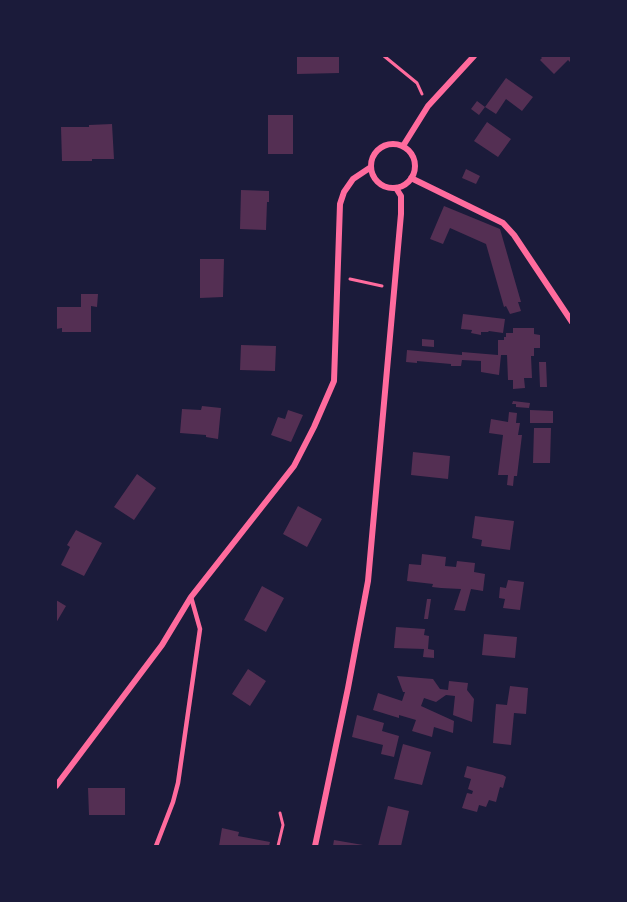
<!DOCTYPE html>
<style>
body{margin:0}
#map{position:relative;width:627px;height:902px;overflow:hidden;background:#1b1b3a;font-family:"Nunito Sans",sans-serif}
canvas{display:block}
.frame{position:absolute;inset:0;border:57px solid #1b1b3a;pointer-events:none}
</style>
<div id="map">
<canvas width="627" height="902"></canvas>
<div class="frame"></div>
</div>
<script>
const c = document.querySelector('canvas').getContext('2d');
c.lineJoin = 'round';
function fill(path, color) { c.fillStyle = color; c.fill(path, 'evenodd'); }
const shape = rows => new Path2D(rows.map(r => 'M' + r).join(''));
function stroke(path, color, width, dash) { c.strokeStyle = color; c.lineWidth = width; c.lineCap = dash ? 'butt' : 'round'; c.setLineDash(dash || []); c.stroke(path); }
fill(shape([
 [297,56,339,56,339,73,297,74],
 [540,56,572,56,572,64,568,60,554,74,540,60,542,58],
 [506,78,533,97,522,111,506,99,496,114,485,107],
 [477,101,485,107,479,115,471,109],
 [268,115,293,115,293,154,268,154],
 [487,122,511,139,498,157,474,141],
 [112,124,114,159,92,159,92,161,62,161,61,127,89,127,89,125],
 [466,169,480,176,476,184,462,178],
 [241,190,269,191,269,202,267,202,266,230,240,229],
 [444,206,500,229,521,302,518,302,521,311,510,314,506,306,504,307,486,244,450,228,443,244,430,239],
 [200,259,224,259,223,297,200,298],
 [81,294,98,294,97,307,91,306,91,332,62,332,62,328,56,329,56,307,81,307],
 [463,314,505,319,503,333,489,331,488,332,481,332,481,335,471,333,472,330,461,329],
 [513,328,534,328,534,334,540,335,540,348,534,348,534,356,531,356,532,378,524,378,525,388,513,389,513,380,508,380,507,355,501,355,499,375,481,372,481,361,462,360,461,366,451,366,451,364,417,361,417,363,406,362,407,350,462,355,462,352,498,355,498,340,504,340,504,337,506,337,506,333,513,333],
 [422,339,434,340,434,347,422,346],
 [241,345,276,346,275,371,240,370],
 [539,362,546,362,547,387,540,387],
 [513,401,530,403,529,408,516,407,516,404,512,404],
 [202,406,221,408,218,439,206,437,206,435,180,433,182,409,201,410],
 [288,410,303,415,291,442,271,435,278,417,285,419],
 [530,410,553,411,553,423,530,423],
 [509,412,517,413,516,423,520,423,518,435,522,435,517,476,514,476,513,486,507,485,508,475,498,475,503,435,489,433,491,419,508,422],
 [534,428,551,428,550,463,533,463],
 [413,452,450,456,448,479,411,475],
 [137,474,156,488,134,520,114,507],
 [298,506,322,519,307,547,283,534],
 [475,516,514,521,510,550,481,546,482,540,472,538],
 [76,530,102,543,84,576,61,565,70,547,67,545],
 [422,554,446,557,445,566,456,567,457,561,475,563,474,572,485,574,483,591,471,589,465,611,454,610,461,589,441,588,432,587,433,584,407,581,409,564,421,565],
 [508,580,524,582,520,610,503,608,505,599,499,598,500,587,506,588],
 [262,586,284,598,266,632,244,620],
 [427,599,431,599,428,619,424,619],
 [56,600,66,606,56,623],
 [396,627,425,629,424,635,429,636,428,649,434,650,434,658,423,657,424,649,394,648],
 [484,634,517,637,515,658,482,655],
 [248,669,266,681,250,706,232,694],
 [397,676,433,679,440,689,448,690,449,681,468,683,467,690,474,699,472,722,453,715,455,696,446,695,436,702,424,698,421,706,454,721,453,733,434,727,432,737,412,731,416,720,399,715,399,718,373,710,378,693,402,701,405,692,403,692],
 [510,686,528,688,526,714,514,713,511,745,493,743,496,704,507,705],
 [357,715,384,723,382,731,399,736,394,757,381,754,383,745,352,737],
 [403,744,431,752,422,785,394,779],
 [467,766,503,775,506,777,503,788,500,787,496,802,489,800,486,807,479,805,477,812,462,808,467,793,472,794,473,791,468,789,471,779,464,777],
 [88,788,125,788,125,815,89,815],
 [388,806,409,811,401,846,378,846],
 [222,828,239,832,238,836,270,842,269,846,219,846],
 [334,840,363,845,363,846,333,846]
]), '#542f53');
stroke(shape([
 [384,56,417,83,422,94],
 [350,279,382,286],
 [278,846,283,825,280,813]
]), '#ff6b9d', 3);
stroke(shape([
 [156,846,173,802,178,783,200,629,191,597]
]), '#ff6b9d', 4.5);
stroke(shape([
 '371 166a22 22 0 1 1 44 0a22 22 0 1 1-44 0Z',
 [403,146,428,106,474,56],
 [411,178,503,223,514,235,572,322],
 [56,786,162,645,191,597,294,466,314,427,334,381,340,204,344,192,353,179,371,167],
 [315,846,348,688,368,581,401,214,401,196,396,188]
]), '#ff6b9d', 6);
</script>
